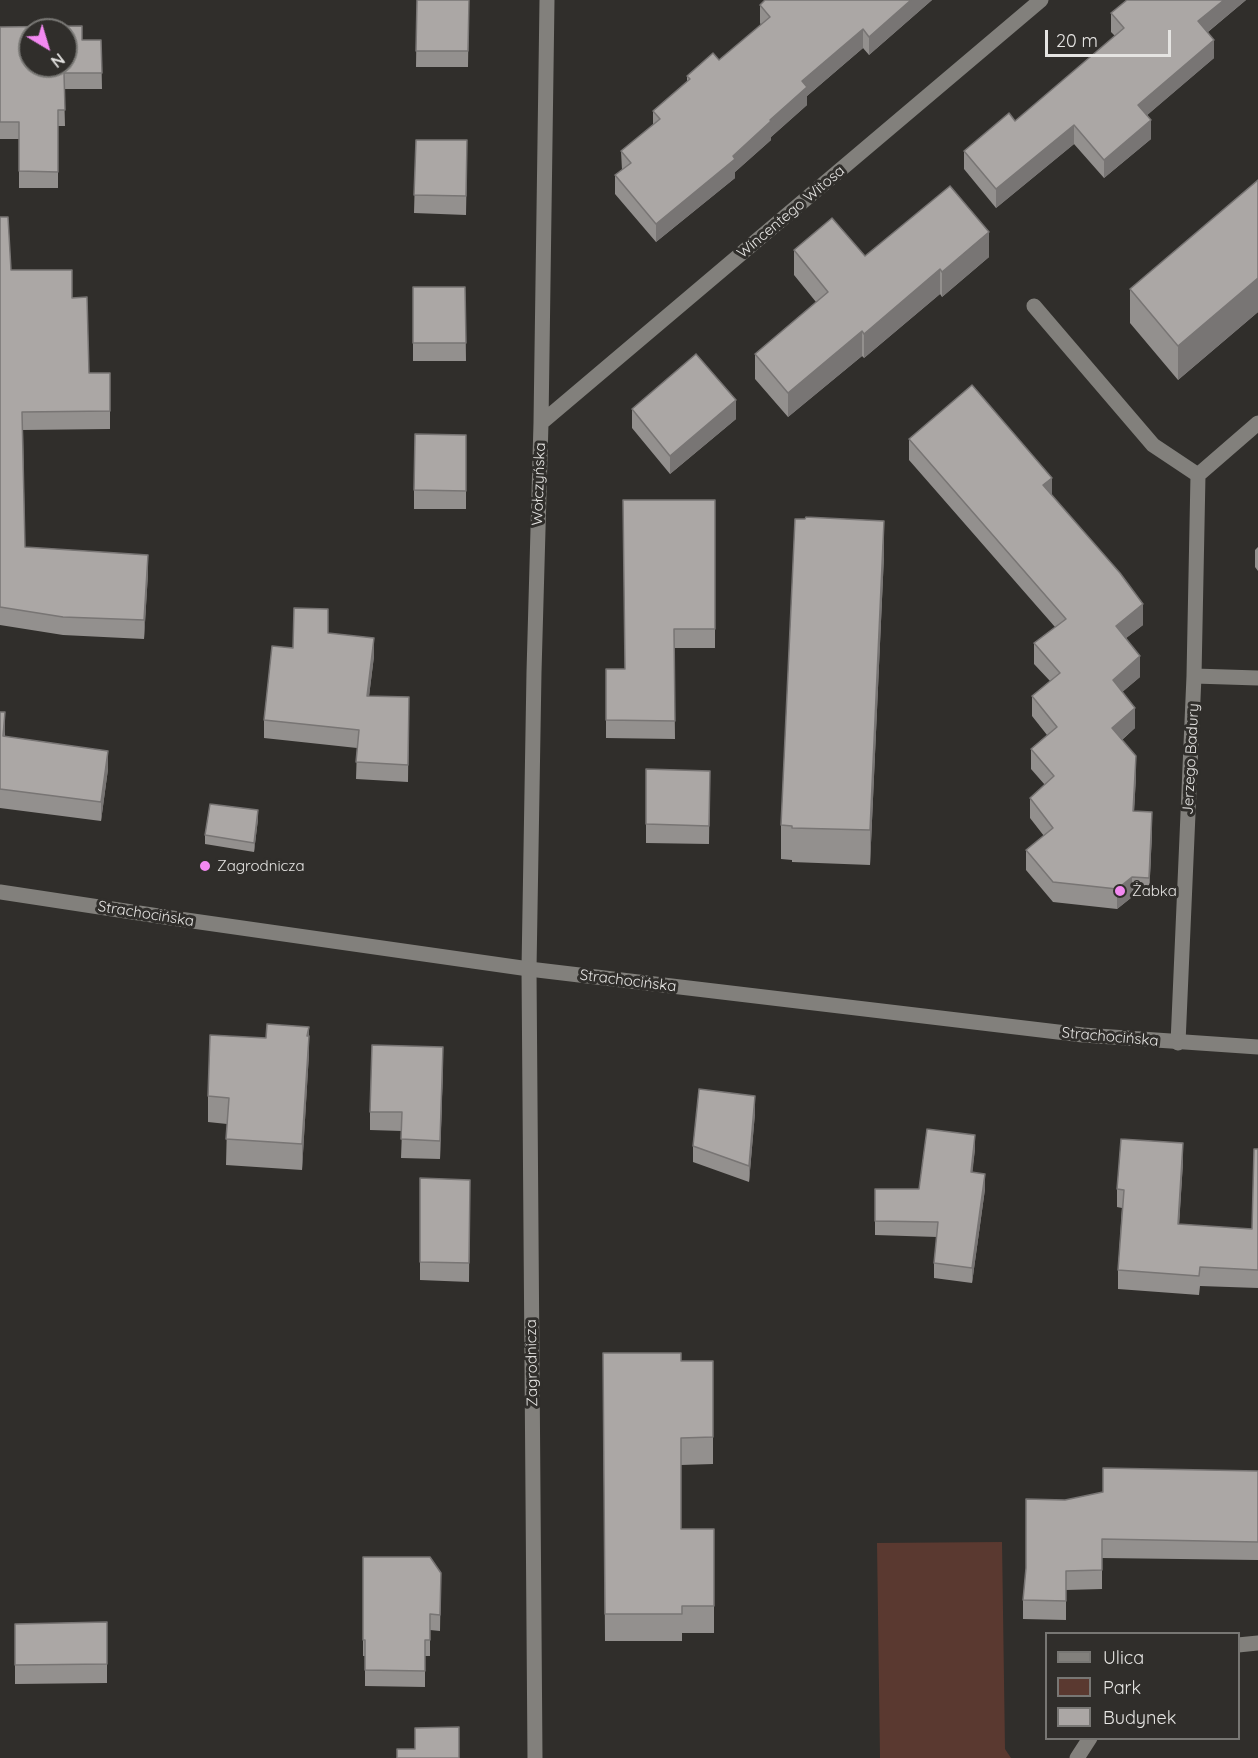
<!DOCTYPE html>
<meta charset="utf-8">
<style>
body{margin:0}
#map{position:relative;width:1258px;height:1758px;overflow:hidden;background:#302e2b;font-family:Quicksand,sans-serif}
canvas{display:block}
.legend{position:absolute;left:1045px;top:1632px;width:195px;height:108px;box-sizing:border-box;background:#302e2b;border:2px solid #787774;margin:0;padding:8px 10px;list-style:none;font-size:18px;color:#e5e4e2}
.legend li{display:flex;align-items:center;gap:12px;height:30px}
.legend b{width:30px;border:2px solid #787774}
.north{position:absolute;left:18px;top:18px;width:60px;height:60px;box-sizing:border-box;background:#302e2b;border:2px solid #787774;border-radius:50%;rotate:142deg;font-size:16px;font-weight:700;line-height:24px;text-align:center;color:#e5e4e2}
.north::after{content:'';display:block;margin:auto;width:21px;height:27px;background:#f389f1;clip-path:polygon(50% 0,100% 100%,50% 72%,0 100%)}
.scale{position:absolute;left:1045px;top:30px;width:126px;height:27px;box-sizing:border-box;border:3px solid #e5e4e2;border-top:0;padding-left:8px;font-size:18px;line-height:21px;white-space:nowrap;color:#e5e4e2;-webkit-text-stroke:4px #302e2b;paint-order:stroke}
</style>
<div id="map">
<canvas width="1258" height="1758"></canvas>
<ul class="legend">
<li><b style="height:8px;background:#82807c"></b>Ulica</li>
<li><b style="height:16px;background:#5a3930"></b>Park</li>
<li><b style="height:16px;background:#aba7a5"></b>Budynek</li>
</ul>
<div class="north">N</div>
<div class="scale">20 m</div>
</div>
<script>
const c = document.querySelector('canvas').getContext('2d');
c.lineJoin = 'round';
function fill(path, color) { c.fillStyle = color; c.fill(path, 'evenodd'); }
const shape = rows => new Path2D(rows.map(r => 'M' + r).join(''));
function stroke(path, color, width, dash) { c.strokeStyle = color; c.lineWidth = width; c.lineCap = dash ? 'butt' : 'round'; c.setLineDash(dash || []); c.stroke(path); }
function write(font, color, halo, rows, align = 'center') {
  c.font = font + ' Quicksand,sans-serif'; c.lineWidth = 6; c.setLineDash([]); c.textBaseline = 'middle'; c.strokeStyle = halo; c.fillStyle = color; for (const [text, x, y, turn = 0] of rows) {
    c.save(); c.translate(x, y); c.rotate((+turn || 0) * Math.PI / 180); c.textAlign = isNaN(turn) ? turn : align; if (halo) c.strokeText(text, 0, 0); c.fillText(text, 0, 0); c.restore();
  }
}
fill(shape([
 [1002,1542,1005,1749,1011,1758,880,1758,877,1543]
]), '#5a3930');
stroke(shape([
 [1034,306,1153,445,1198,475,1258,423],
 [541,423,1041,0],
 [1194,676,1258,678],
 [1178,1043,1194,676,1198,475],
 [1238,1645,1258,1643],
 [535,1758,529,969,534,672,541,423,547,0],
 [1077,1758,1090,1738]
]), '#82807c', 15);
stroke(shape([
 [0,892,165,917,529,969,1083,1035,1258,1047]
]), '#82807c', 15);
fill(shape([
 [417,0,469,0,468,67,416,67],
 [765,0,932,0,869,55,863,48,807,96,807,105,771,137,771,140,735,172,735,178,656,242,615,194,615,175,622,170,621,151,653,125,653,111,687,82,687,76,719,60,761,25,760,23,760,5],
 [1127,0,1246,0,1208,32,1214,58,1147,115,1151,139,1104,178,1074,144,996,208,964,169,964,151,1015,121,1115,36,1111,32,1111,13],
 [0,27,82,40,101,40,102,89,64,89,65,126,58,126,58,188,19,188,19,139,0,139],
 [416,140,467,159,466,215,414,213],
 [1258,180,1258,312,1178,380,1130,323,1130,289],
 [0,217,11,270,72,298,89,373,110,373,110,429,23,430,25,547,148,573,144,639,63,635,0,625],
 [794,250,865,256,989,257,942,297,940,294,864,358,862,356,788,417,755,379,755,354,816,302,794,275],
 [413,287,465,287,466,361,413,361],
 [632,409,736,419,670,474,632,428],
 [466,435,466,509,414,509,414,490],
 [909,439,1052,495,1143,625,1126,638,1140,677,1122,692,1135,728,1122,740,1136,776,1134,811,1152,832,1149,898,1132,897,1117,909,1053,902,1026,870,1026,850,1044,836,1030,818,1030,798,1045,785,1031,769,1031,749,1047,735,1032,716,1032,696,1050,681,1034,664,1034,643,1055,627,909,460],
 [715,500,715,648,674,648,675,739,606,738,606,669,625,669],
 [1258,547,1258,571,1255,567,1255,550],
 [884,555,870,865,792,862,792,860,781,859,781,825],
 [328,633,374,656,369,696,409,697,408,782,356,779,357,748,264,738,264,720,293,648],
 [0,712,5,731,5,736,108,769,101,821,0,808],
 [646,769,710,771,709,844,646,843],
 [258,819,254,852,205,844,205,835],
 [309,1053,302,1170,226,1165,227,1124,208,1122,208,1096],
 [443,1066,440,1159,401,1158,402,1131,370,1130,370,1112],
 [755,1113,749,1182,693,1162,693,1146],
 [975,1149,972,1172,985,1189,972,1283,934,1278,934,1263,937,1237,875,1235,875,1189,919,1189],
 [1258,1149,1258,1288,1200,1286,1199,1295,1118,1289,1118,1270,1122,1208,1117,1207,1117,1189,1183,1162,1179,1224,1252,1229],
 [470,1180,469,1282,420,1280,420,1262],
 [603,1353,681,1361,713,1361,713,1464,681,1465,681,1529,714,1529,714,1633,682,1633,682,1641,605,1641],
 [1258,1471,1258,1560,1102,1558,1102,1589,1066,1590,1066,1620,1023,1619,1023,1600,1065,1500],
 [363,1557,441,1573,440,1631,430,1630,430,1656,425,1656,425,1687,365,1686,365,1656,363,1656],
 [107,1622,107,1683,15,1684,15,1624]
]), '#93908e');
fill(shape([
 [911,0,932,0,869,55,869,37],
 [1224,0,1246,0,1198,40,1198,21],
 [863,29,863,48,807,96,807,105,771,137,771,140,735,172,735,178,656,242,656,224,733,156,770,120,802,81],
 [1214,40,1214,58,1138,123,1138,105],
 [1151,120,1151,139,1104,178,1104,160],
 [1074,125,1074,144,996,208,996,189],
 [989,232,989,257,942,297,942,272],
 [940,269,940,294,864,358,864,334],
 [1258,278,1258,312,1178,380,1178,346],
 [862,331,862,356,788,417,788,393],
 [736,400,736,419,670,474,670,456],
 [1052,478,1052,498,1043,485],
 [884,521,884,555,870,865,870,830],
 [148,555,148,573,144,639,144,620],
 [1143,604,1143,625,1116,646,1116,626],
 [374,638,374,656,367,713,367,696],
 [1140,656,1140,677,1113,700,1113,680],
 [1135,708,1135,728,1112,748,1112,728],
 [5,712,5,731,3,754,3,736],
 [108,751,108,769,101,821,101,802],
 [1136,756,1136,776,1133,832,1133,811],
 [258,810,258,819,254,852,254,843],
 [1152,812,1152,832,1149,898,1149,878],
 [1132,877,1132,897,1117,909,1117,889],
 [309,1027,309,1053,302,1170,302,1144,307,1036],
 [443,1047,443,1066,440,1159,440,1141],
 [755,1096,755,1113,749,1182,749,1166],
 [975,1135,975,1149,971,1187,971,1172],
 [1183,1143,1183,1162,1178,1243,1178,1224],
 [985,1174,985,1189,972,1283,972,1268]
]), '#787574');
const building = shape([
 [417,0,469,0,468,51,416,51,417,0],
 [765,0,911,0,869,37,863,29,802,81,807,87,770,120,771,121,733,156,735,159,656,224,615,175,631,163,621,151,660,119,653,111,690,79,687,76,713,53,719,60,770,17,760,5,765,0],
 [1127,0,1224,0,1198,21,1214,40,1138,105,1151,120,1104,160,1074,125,996,189,964,151,1009,113,1015,121,1124,28,1111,13,1127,0],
 [82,26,82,40,101,40,102,73,64,73,65,110,58,110,58,172,19,171,19,122,0,122,0,27,82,26],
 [30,30,66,30,66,66,30,66,30,30],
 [416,140,467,140,466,196,414,195,416,140],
 [1258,180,1258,278,1178,346,1130,289,1258,180],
 [950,186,989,232,942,272,940,269,864,334,862,331,788,393,755,354,828,292,794,250,832,218,865,256,950,186],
 [0,217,8,217,11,270,72,270,72,298,87,297,89,373,110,373,110,411,22,412,25,547,148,555,144,620,63,617,0,607,0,217],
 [413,287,465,287,466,343,413,343,413,287],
 [696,354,736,400,670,456,632,409,696,354],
 [972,385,1052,478,1043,485,1120,573,1143,604,1116,626,1140,656,1113,680,1135,708,1112,728,1136,756,1133,811,1152,812,1149,878,1132,877,1117,889,1053,882,1026,850,1053,828,1030,798,1054,776,1031,749,1057,727,1032,696,1060,673,1034,643,1066,619,909,439,972,385],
 [415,434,466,435,466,491,414,490,415,434],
 [623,500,715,500,715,629,674,629,675,721,606,720,606,669,625,669,623,500],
 [806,517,884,521,870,830,792,828,792,826,781,825,795,519,805,519,806,517],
 [294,608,328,609,328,633,374,638,367,696,409,697,408,765,356,762,359,730,264,720,272,646,293,648,294,608],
 [0,712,5,712,3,736,108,751,101,802,0,789,0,712],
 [646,769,710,771,709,826,646,824,646,769],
 [210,804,258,810,254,843,205,835,210,804],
 [267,1024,309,1027,307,1036,309,1036,302,1144,226,1139,229,1098,208,1096,210,1035,266,1038,267,1024],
 [372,1045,443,1047,440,1141,401,1139,402,1112,370,1112,372,1045],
 [699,1089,755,1096,749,1166,693,1146,699,1089],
 [927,1129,975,1135,971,1172,985,1174,972,1268,934,1263,938,1222,875,1221,875,1189,919,1189,927,1129],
 [1121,1139,1183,1143,1178,1224,1252,1229,1254,1149,1258,1149,1258,1270,1200,1267,1199,1276,1118,1270,1124,1190,1117,1189,1121,1139],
 [420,1178,470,1180,469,1263,420,1262,420,1178],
 [603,1353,681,1353,681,1361,713,1361,713,1437,681,1438,681,1529,714,1529,714,1606,682,1606,682,1614,605,1614,603,1353],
 [1103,1468,1258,1471,1258,1542,1102,1539,1102,1570,1066,1571,1066,1601,1023,1600,1026,1568,1026,1499,1065,1500,1103,1492,1103,1468],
 [363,1557,430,1557,441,1573,440,1615,430,1614,430,1640,425,1640,425,1671,365,1670,365,1640,363,1640,363,1557],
 [107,1622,107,1664,15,1665,15,1624,107,1622],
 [459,1727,459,1758,397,1758,397,1749,415,1749,415,1728,459,1727]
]);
fill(building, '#aba7a5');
stroke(building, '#787574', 1.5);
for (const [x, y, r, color] of [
 [205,866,6,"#f389f1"],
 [1120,891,6,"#f389f1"]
]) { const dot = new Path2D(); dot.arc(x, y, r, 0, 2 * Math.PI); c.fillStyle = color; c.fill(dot); stroke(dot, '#302e2b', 2); }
write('15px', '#e5e4e2', '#302e2b', [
 ["Wincentego Witosa",791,212,-40],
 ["Wołczyńska",539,484,-88],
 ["Jerzego Badury",1191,759,-87],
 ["Strachocińska",146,914,9],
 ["Strachocińska",628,981,7],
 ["Strachocińska",1110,1037,5],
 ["Zagrodnicza",532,1363,-91]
]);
write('15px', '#e5e4e2', '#302e2b', [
 ["Zagrodnicza",217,866],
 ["Żabka",1132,891]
], 'left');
</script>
